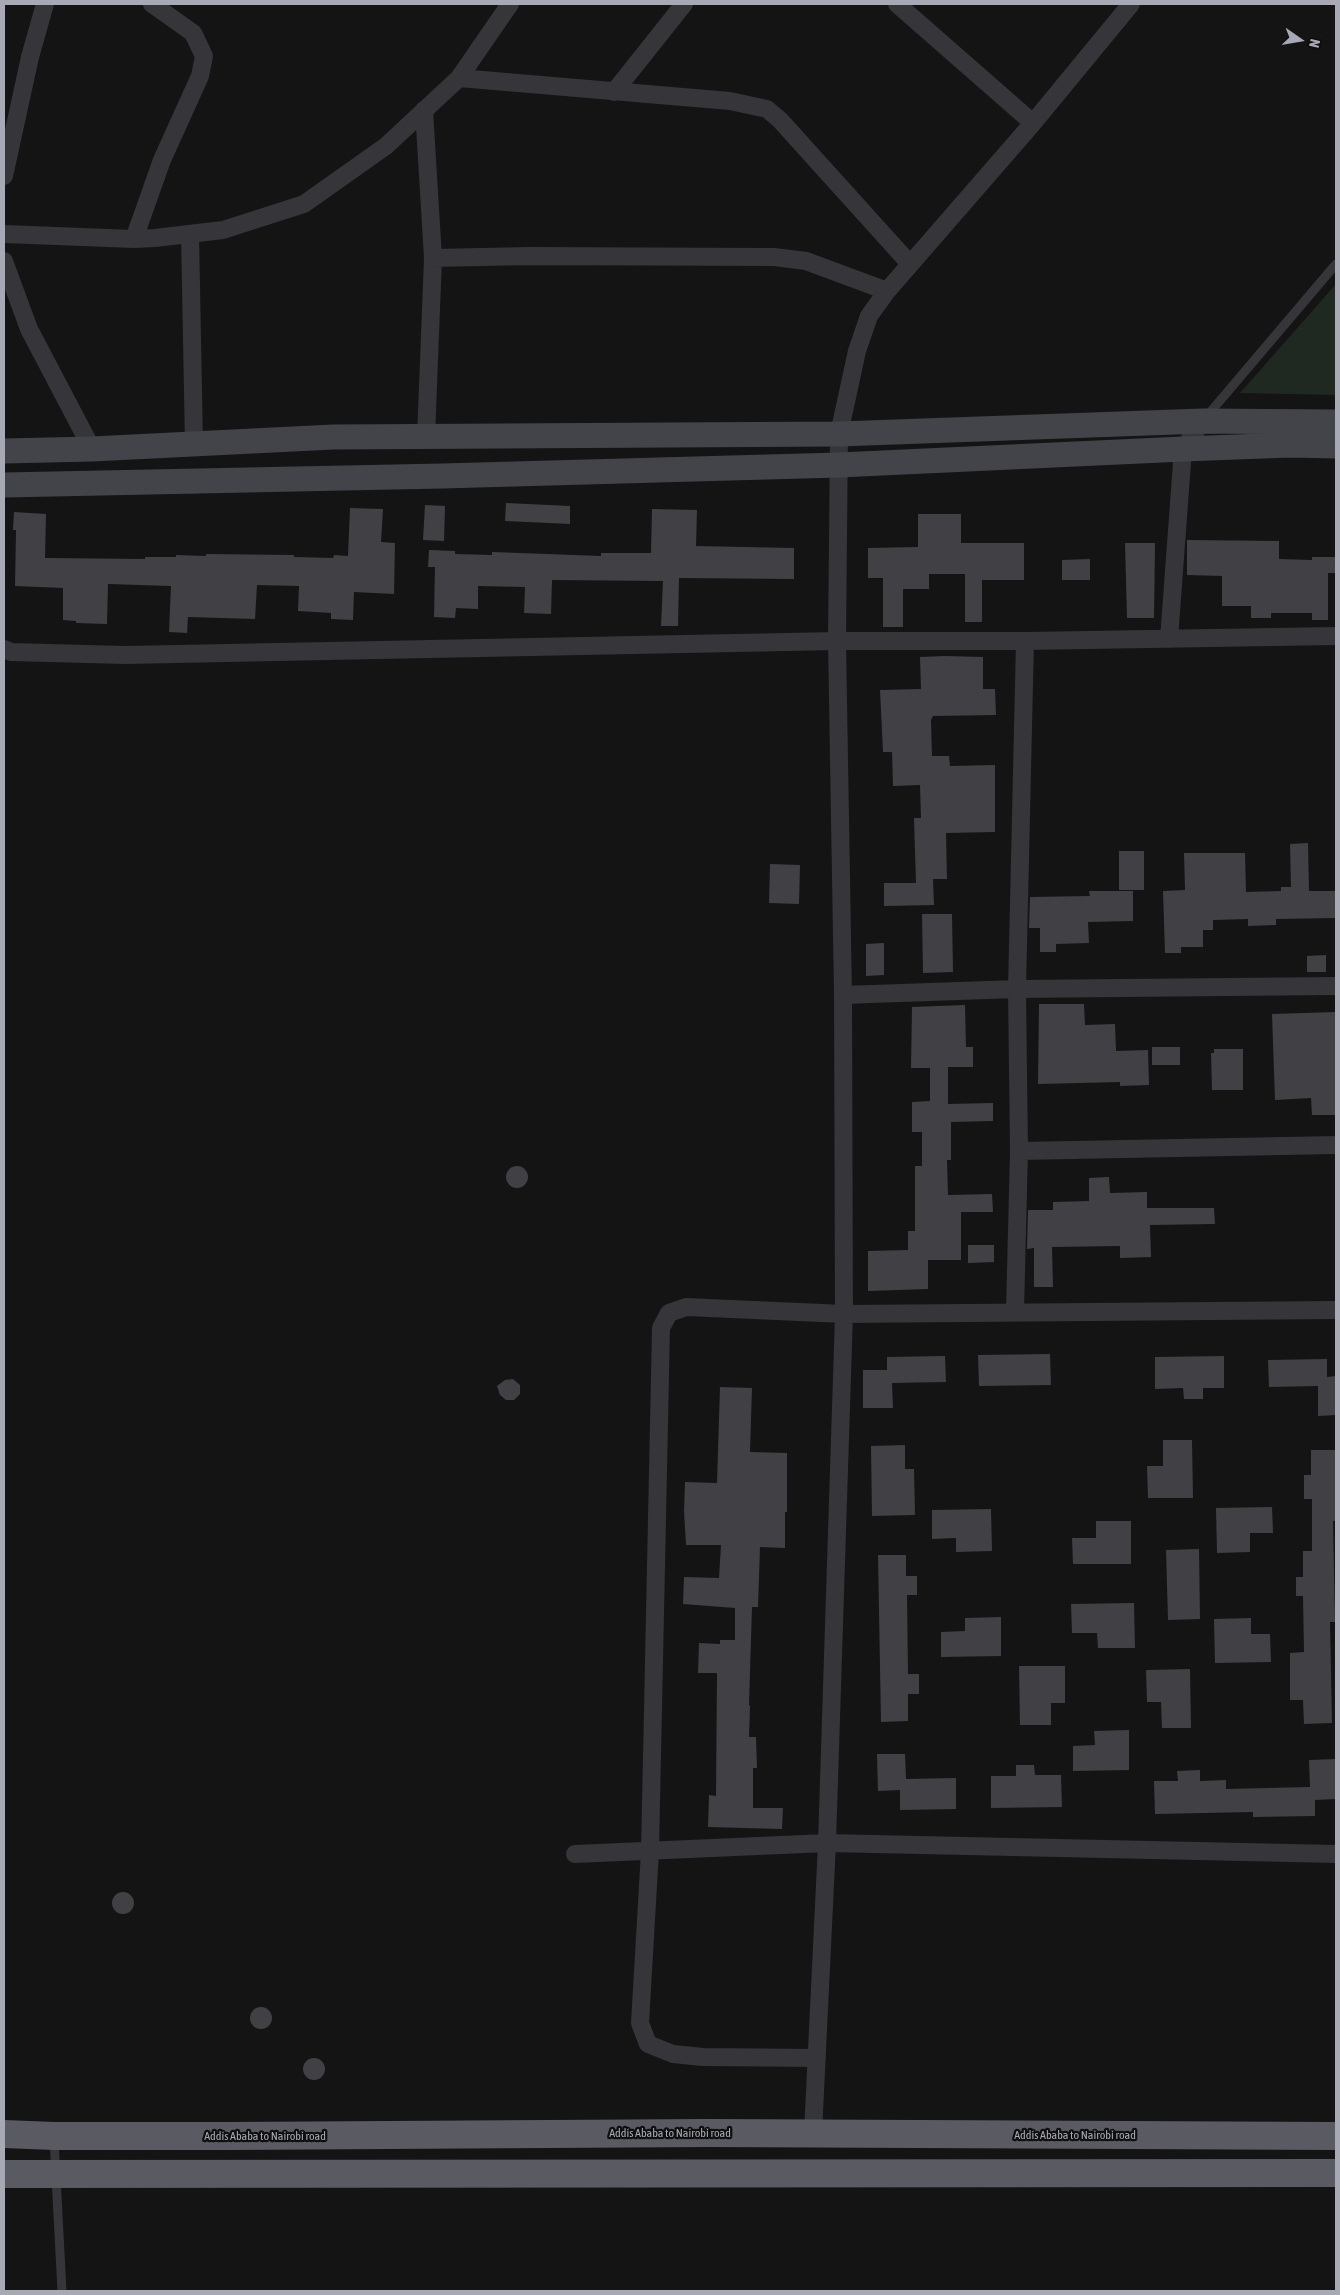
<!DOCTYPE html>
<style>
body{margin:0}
#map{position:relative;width:1340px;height:2295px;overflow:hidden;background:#141415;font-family:"Asap Condensed",sans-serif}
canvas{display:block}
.frame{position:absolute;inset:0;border:5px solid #a7a9b4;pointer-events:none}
.north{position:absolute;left:1275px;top:15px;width:50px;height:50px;-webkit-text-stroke:4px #0f0f10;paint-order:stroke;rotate:103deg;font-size:14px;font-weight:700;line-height:20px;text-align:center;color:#a7a9b4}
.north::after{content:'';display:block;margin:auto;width:18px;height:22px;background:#a7a9b4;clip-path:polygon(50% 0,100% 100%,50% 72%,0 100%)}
</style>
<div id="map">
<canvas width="1340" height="2295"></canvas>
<div class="frame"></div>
<div class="north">N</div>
</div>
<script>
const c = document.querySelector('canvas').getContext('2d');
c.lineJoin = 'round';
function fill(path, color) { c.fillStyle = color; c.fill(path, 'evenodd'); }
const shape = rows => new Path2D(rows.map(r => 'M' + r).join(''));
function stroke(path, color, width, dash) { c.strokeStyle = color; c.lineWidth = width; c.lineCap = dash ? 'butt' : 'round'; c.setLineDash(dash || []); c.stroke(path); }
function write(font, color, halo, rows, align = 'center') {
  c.font = font + ' "Asap Condensed",sans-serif'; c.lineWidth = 4.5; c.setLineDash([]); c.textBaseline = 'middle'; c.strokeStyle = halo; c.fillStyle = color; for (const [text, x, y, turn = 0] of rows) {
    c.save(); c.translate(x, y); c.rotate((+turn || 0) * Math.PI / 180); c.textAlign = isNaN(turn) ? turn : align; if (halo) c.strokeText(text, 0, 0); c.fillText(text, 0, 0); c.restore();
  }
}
fill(shape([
 [1336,284,1336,395,1240,393]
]), '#202822');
fill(shape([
 [506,503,570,506,570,524,505,521],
 [425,505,445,506,444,541,423,540],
 [350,508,383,509,381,542,395,543,394,594,354,592,353,620,331,619,331,613,298,611,299,586,257,585,255,619,188,617,187,633,169,632,171,586,108,584,107,624,76,623,76,621,63,620,63,588,15,586,16,530,13,530,14,512,46,514,45,558,145,559,145,557,176,557,176,555,206,556,206,554,294,555,294,557,333,558,334,555,348,556],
 [652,509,697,510,696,546,794,548,794,579,679,578,678,626,661,626,663,581,552,580,551,614,524,613,525,587,478,586,478,609,456,608,455,618,434,617,435,567,428,567,429,550,455,551,455,554,492,555,492,552,601,556,601,553,651,553],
 [918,514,961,514,961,543,1024,543,1024,580,982,580,982,622,965,622,965,574,929,574,929,589,903,589,903,627,883,627,883,578,868,578,868,548,918,547],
 [1187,540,1279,541,1279,559,1312,560,1312,557,1336,557,1336,573,1328,573,1328,620,1312,620,1312,613,1271,613,1271,618,1251,618,1251,606,1222,606,1222,576,1187,575],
 [1125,543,1155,543,1154,618,1127,618],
 [1090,559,1090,580,1062,580,1062,560],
 [945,656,983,657,983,689,995,689,996,715,933,716,931,720,932,756,949,756,950,766,995,765,995,832,946,833,947,879,933,879,934,905,884,906,884,883,916,883,914,818,921,818,920,785,893,786,892,752,883,752,880,690,921,689,920,657],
 [1308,843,1309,891,1336,891,1336,918,1276,919,1276,925,1248,926,1248,919,1213,920,1213,930,1203,930,1203,947,1181,947,1181,953,1165,953,1163,891,1185,890,1184,853,1245,853,1246,892,1281,891,1281,887,1291,887,1290,844],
 [1119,851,1144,851,1144,890,1119,890],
 [770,864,800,865,799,904,769,903],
 [1089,891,1133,891,1133,921,1088,922,1089,943,1056,944,1056,952,1040,952,1040,928,1029,928,1030,897,1090,896],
 [922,914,952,914,953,972,923,973],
 [884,943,884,975,866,976,866,944],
 [1326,955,1326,972,1307,972,1307,956],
 [1039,1004,1084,1004,1085,1025,1115,1024,1116,1051,1148,1050,1149,1085,1120,1086,1120,1082,1038,1084],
 [965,1005,966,1047,973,1047,973,1067,948,1067,948,1104,993,1103,993,1121,951,1122,951,1160,947,1160,948,1195,992,1194,993,1212,961,1212,961,1260,928,1260,928,1289,868,1291,868,1251,908,1250,908,1231,915,1231,915,1166,922,1166,922,1132,912,1132,912,1102,930,1101,930,1068,911,1068,912,1007],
 [1336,1012,1336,1115,1312,1115,1311,1098,1275,1100,1272,1014],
 [1152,1047,1180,1047,1180,1065,1152,1065],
 [1214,1049,1243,1049,1243,1090,1212,1090,1211,1053,1214,1053],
 '506 1177a11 11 0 1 1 22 0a11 11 0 1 1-22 0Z',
 [1109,1177,1110,1193,1147,1192,1147,1208,1214,1208,1215,1224,1150,1225,1151,1257,1120,1258,1120,1246,1052,1247,1053,1287,1034,1287,1034,1248,1027,1249,1028,1210,1053,1210,1053,1202,1089,1201,1089,1178],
 [968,1245,994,1245,994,1262,968,1263],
 [1050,1354,1051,1385,979,1386,978,1355],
 [945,1356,946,1382,892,1383,893,1408,863,1408,863,1370,887,1370,887,1357],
 [1224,1356,1224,1388,1203,1388,1203,1399,1184,1399,1183,1388,1155,1389,1155,1357],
 [1327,1359,1327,1377,1336,1376,1336,1415,1318,1416,1318,1386,1269,1387,1268,1360],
 [513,1379,520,1385,520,1394,514,1400,506,1400,500,1395,497,1386,505,1380],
 [720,1387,752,1388,750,1452,787,1453,787,1512,785,1512,785,1548,760,1547,758,1607,752,1607,749,1705,750,1706,749,1737,756,1737,757,1768,753,1768,753,1808,783,1808,782,1829,708,1827,709,1795,716,1796,717,1673,698,1673,699,1643,720,1644,720,1640,735,1640,735,1608,683,1604,684,1577,719,1578,721,1545,686,1545,684,1511,685,1482,717,1483],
 [1163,1440,1192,1440,1193,1498,1148,1498,1147,1466,1163,1466],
 [905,1445,905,1469,914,1469,915,1515,872,1516,871,1446],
 [1311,1450,1336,1450,1336,1521,1333,1521,1335,1622,1330,1622,1332,1723,1304,1724,1303,1700,1290,1700,1290,1653,1304,1652,1303,1596,1296,1596,1296,1577,1303,1577,1303,1551,1312,1551,1312,1499,1304,1499,1304,1475,1311,1475],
 [1272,1507,1273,1533,1250,1533,1250,1552,1217,1553,1216,1508],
 [991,1509,992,1551,956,1552,956,1538,932,1539,932,1510],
 [1096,1521,1131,1521,1131,1564,1073,1564,1072,1538,1096,1538],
 [1199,1549,1200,1619,1168,1620,1166,1550],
 [878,1555,906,1555,906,1576,917,1576,917,1595,907,1595,908,1674,919,1674,919,1694,908,1694,908,1721,881,1722],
 [1134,1603,1135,1648,1098,1648,1097,1633,1072,1633,1071,1604],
 [1001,1617,1001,1656,941,1657,941,1632,965,1631,965,1618],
 [1251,1618,1251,1634,1270,1634,1271,1662,1215,1663,1214,1619],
 [1019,1666,1065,1666,1065,1703,1051,1703,1051,1725,1020,1725],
 [1190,1669,1191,1728,1162,1728,1161,1702,1147,1702,1146,1670],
 [1129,1730,1129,1770,1073,1771,1073,1746,1095,1745,1094,1731],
 [877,1754,905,1754,906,1779,956,1778,956,1809,900,1810,900,1790,878,1791],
 [1336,1759,1336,1799,1315,1800,1315,1816,1253,1817,1253,1812,1155,1814,1154,1781,1178,1781,1177,1771,1200,1770,1200,1781,1226,1780,1226,1789,1310,1787,1309,1760],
 [1016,1765,1034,1765,1035,1775,1061,1775,1062,1807,991,1808,991,1776,1016,1776],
 '112 1903a11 11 0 1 1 22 0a11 11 0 1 1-22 0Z',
 '250 2018a11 11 0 1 1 22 0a11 11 0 1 1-22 0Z',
 '303 2069a11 11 0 1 1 22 0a11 11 0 1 1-22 0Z'
]), '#414145');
stroke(shape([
 [1207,416,1336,264],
 [54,2139,62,2291]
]), '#35353a', 9);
stroke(shape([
 [897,4,1033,123],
 [459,78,730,101,767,109,780,120,910,264],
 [614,92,684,4],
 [424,110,433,258,426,437],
 [4,176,30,57,45,4],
 [4,234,134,239,155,238,223,230,304,204,386,146,459,78,510,4],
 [190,234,194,444],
 [134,239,162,160,200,76,204,56,193,33,152,4],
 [433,258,530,256,774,257,806,261,887,291],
 [4,261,29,329,92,449],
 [1169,639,1183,449,1203,421],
 [4,649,11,652,125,655,837,641,1025,641,1336,636],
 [843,995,1017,989,1336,986],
 [1019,1151,1336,1145],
 [1015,1311,1019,1151,1017,989,1025,641],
 [575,1854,827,1843,1336,1854],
 [817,2058,703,2057,673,2054,648,2044,640,2023,650,1851,661,1328,669,1313,686,1307,844,1314,1336,1310],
 [813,2133,827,1843,844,1314,843,995,837,641,839,434,857,351,869,316,887,291,1033,123,1131,4]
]), '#35353a', 18);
stroke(shape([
 [4,451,92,449,333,437,839,434,1203,421,1336,422],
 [4,485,442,476,839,465,1183,449,1290,445,1336,446]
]), '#43444a', 25);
stroke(shape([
 [4,2134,54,2136,229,2136,708,2133,1336,2136],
 [4,2174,1336,2173]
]), '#5a5a62', 28);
write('12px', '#a7a9b4', '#0f0f10', [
 ["Addis Ababa to Nairobi road",670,2133],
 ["Addis Ababa to Nairobi road",1075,2135],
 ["Addis Ababa to Nairobi road",265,2136]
]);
</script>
